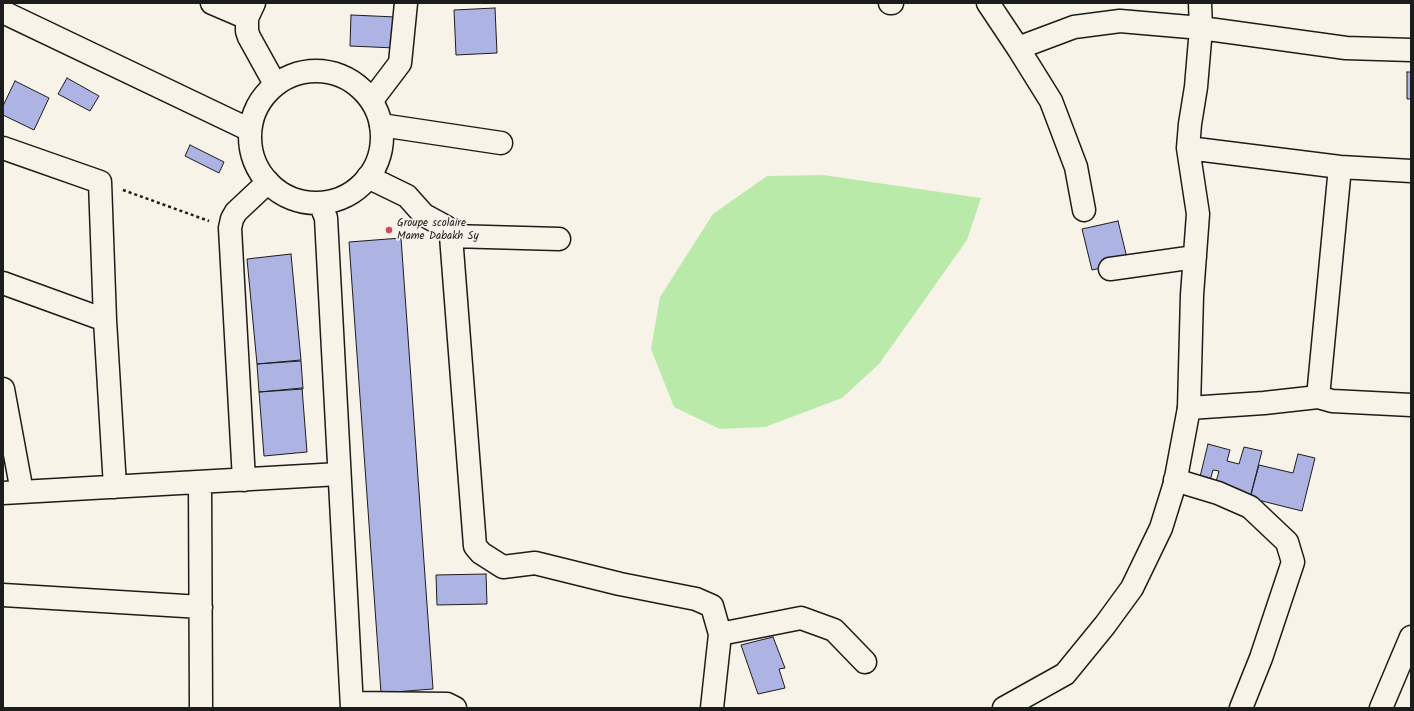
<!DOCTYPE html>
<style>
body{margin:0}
#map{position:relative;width:1414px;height:711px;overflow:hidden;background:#f7f3e8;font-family:Kalam,sans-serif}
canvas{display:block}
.frame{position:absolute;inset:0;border:4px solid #1c1c1c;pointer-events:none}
</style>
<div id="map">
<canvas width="1414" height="711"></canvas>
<div class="frame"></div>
</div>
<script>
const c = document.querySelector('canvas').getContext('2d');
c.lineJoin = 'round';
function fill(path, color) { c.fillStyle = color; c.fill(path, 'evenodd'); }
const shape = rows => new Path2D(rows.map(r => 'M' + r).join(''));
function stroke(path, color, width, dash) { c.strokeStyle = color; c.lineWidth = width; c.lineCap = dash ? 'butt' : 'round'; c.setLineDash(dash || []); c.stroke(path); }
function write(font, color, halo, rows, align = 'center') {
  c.font = font + ' Kalam,sans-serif'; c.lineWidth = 3.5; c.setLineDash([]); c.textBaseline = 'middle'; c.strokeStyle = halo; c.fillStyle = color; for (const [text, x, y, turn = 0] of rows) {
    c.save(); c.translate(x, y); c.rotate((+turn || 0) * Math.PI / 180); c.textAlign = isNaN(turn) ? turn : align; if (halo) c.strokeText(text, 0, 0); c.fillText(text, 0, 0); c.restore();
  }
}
fill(shape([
 [823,175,981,198,967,240,879,364,842,398,765,427,720,429,674,407,651,349,660,297,713,214,767,176]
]), '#b9eaaa');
const building = shape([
 [495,8,497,53,456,55,454,10,495,8],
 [351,15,396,17,395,48,350,46,351,15],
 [1407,72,1411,72,1411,99,1407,99,1407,72],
 [67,78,99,96,90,111,58,94,67,78],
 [15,81,49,98,34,130,3,115,3,106,15,81],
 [190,145,224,162,219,173,185,156,190,145],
 [1118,221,1128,262,1092,270,1082,229,1118,221],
 [401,238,433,689,381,693,349,242,401,238],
 [291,254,301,360,257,364,247,259,291,254],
 [301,361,303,389,259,392,257,364,301,361],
 [302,388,307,452,264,456,259,392,302,388],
 [1208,444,1230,450,1227,461,1239,464,1244,447,1262,451,1250,498,1214,489,1219,471,1213,470,1208,488,1198,485,1208,444],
 [1298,454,1315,458,1302,511,1250,498,1259,465,1293,473,1298,454],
 [486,574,487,604,437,605,436,575,486,574],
 [773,637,785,668,779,669,785,688,758,694,741,645,773,637]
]);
fill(building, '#adb4e4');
stroke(building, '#1c1c1c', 1);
const minor = shape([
 [212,3,247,18],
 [254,3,247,18,247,31,249,37,275,84],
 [890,3,892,3],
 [988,3,1018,48,1051,101,1076,167,1084,210],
 [1018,48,1074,27,1120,21,1201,28,1346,48,1411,50],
 [372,100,400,63,406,3],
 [381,125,501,143],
 [3,148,100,182,105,320,115,487],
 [1188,148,1340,167,1411,171],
 [368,177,407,196,424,215,446,227,451,236,475,546,481,553,503,567,535,563,620,584,696,599,712,606,720,634,712,708],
 [451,236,559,239],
 [1110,269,1195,257],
 [3,283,105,320],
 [3,389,22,492],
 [1318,397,1340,167],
 [1189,408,1192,295,1198,214,1188,148,1190,124,1196,87,1201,28,1200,3],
 [244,480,230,228,232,219,236,212,268,182],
 [1175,480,1218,493,1250,507,1287,542,1293,562,1261,658,1241,708],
 [200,482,201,708],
 [3,493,339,474],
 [3,595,201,607],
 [720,634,801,618,834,630,865,662],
 [1381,708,1411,637]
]);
const tertiary = shape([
 [3,12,250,130],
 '250 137a66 66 0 1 1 132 0a66 66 0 1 1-132 0Z',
 [320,203,326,218,352,708],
 [352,703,447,704,455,708],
 [1004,708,1065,674,1105,625,1132,588,1161,528,1175,483,1189,408,1264,403,1318,397,1332,401,1411,405]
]);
stroke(minor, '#1c1c1c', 25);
stroke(tertiary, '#1c1c1c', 25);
stroke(shape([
 [123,190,209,221]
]), '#1c1c1c', 2.5, [3, 3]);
stroke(minor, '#f7f3e8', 22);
stroke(tertiary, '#f7f3e8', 22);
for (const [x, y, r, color] of [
 [389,230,4,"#d1495b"]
]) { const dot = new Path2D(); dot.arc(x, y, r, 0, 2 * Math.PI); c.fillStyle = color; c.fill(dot); stroke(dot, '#f7f3e8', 1.5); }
write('11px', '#1c1c1c', '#f7f3e8', [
 ["Groupe scolaire",397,224],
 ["Mame Dabakh Sy",397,237]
], 'left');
</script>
